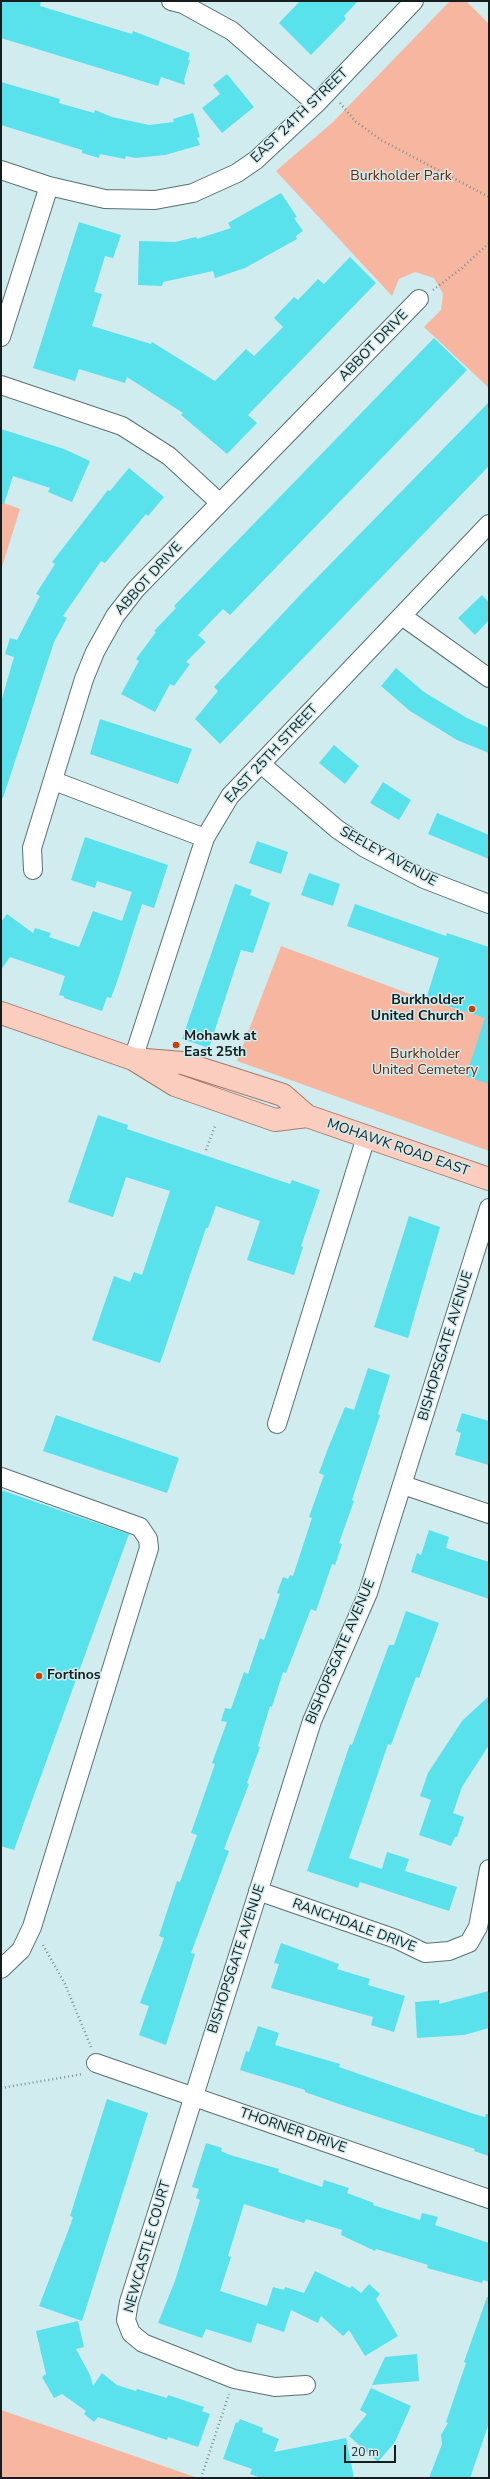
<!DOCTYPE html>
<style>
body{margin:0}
#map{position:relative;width:490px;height:2479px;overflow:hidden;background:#d0ecee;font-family:"Nunito Sans",sans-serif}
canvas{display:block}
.frame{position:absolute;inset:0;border:2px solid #141e1f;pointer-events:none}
.scale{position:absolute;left:344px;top:2445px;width:52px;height:18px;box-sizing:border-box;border:2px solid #141e1f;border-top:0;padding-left:5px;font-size:12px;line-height:14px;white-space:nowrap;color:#141e1f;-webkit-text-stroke:3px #d0ecee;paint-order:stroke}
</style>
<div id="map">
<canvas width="490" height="2479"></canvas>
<div class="frame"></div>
<div class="scale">20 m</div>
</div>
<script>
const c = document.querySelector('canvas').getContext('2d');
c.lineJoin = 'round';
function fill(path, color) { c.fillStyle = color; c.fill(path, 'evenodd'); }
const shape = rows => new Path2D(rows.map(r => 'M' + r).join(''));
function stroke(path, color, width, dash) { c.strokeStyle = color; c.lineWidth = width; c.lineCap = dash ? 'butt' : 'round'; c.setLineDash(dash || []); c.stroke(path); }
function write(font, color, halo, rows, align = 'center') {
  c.font = font + ' "Nunito Sans",sans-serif'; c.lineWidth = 3; c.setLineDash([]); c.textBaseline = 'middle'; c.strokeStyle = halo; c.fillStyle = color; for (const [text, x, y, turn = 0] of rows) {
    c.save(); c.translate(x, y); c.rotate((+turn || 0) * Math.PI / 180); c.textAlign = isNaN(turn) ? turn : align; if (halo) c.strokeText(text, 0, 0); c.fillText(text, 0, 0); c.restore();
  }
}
fill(shape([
 [450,1,466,1,489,24,489,388,424,327,441,310,443,294,434,278,415,272,399,279,392,296,276,171,333,122],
 [1,502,20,509,1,570],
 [281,946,418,997,489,1019,489,1151,237,1061],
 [1,2410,198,2478,1,2478]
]), '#f7b6a0');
fill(shape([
 [1,1,41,1,40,6,132,34,133,31,190,53,188,60,190,60,184,80,185,85,161,77,158,86,1,38],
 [300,1,358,1,344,16,346,19,311,55,279,23],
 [227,74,254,107,222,133,202,108,220,94,213,85],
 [1,82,60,99,59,103,94,113,95,110,112,117,149,125,174,122,173,119,193,113,200,137,197,138,200,145,165,155,135,158,126,156,125,159,100,154,99,158,82,153,82,150,1,125],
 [281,193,297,217,294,218,303,231,296,236,297,239,245,268,215,278,213,271,163,282,162,286,138,285,139,241,175,242,196,237,197,239,231,228,228,223],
 [79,222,121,235,113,258,105,256,94,292,102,294,92,326,151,344,152,342,215,381,246,349,254,356,283,327,274,318,294,297,298,300,318,279,324,284,350,257,376,283,248,415,257,423,227,454,181,415,183,413,127,377,125,383,79,369,75,381,33,368],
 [434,338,467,370,230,615,223,609,198,635,206,642,186,662,190,664,174,686,170,684,155,712,121,694,139,661,136,659,156,632,154,631,176,608,174,606],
 [489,402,489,466,220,744,195,719,218,691,214,687,300,595],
 [1,429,64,449,90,461,72,502,48,492,50,488,13,476,4,504,1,504],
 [129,468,164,497,148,516,146,514,105,563,101,561,63,616,67,618,54,642,3,798,1,797,1,702,14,657,5,654,10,638,17,640,40,596,36,594,55,564,52,562,108,490,110,491],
 [482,595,489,602,489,620,475,635,458,618],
 [396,668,424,692,467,718,489,728,489,753,457,740,410,711,381,686],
 [100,719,192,749,178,784,90,754],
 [334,745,359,766,345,784,319,763],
 [383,782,411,800,399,820,370,803],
 [437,813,489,835,489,859,428,834],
 [85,837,168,865,154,908,142,904,118,979,111,998,107,997,102,1011,64,998,64,996,59,995,65,976,10,957,1,970,1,922,7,914,33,933,35,928,51,933,49,937,79,947,93,911,122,921,132,892,97,881,95,888,71,880],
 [257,841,288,852,281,874,249,863],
 [309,873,340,884,333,906,301,895],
 [235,884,252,890,250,895,270,903,253,953,241,950,209,1048,182,1039],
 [355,904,446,936,447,933,489,947,489,1084,466,1076,485,1018,426,999,439,958,347,926],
 [98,1115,128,1125,127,1129,290,1184,292,1180,320,1190,301,1246,303,1247,294,1275,247,1260,260,1221,216,1206,208,1228,206,1228,160,1363,92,1340,114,1276,130,1282,134,1272,142,1275,170,1191,126,1177,113,1217,68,1202],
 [409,1216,440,1227,408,1338,374,1327],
 [368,1368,390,1375,378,1414,380,1415,352,1500,354,1501,339,1543,342,1544,335,1565,332,1564,316,1611,311,1609,286,1673,283,1672,272,1707,270,1706,258,1746,260,1747,247,1783,249,1784,224,1849,229,1851,191,1953,195,1954,166,2045,139,2035,149,2006,140,2003,164,1938,159,1936,177,1881,180,1882,197,1835,191,1833,215,1764,212,1763,227,1722,221,1721,225,1708,231,1709,244,1672,248,1674,260,1638,264,1640,280,1594,277,1593,283,1577,288,1579,290,1575,293,1576,312,1518,309,1517,324,1475,319,1473,327,1451,345,1407,354,1410],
 [462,1413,489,1421,489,1465,455,1455,461,1433,456,1431],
 [56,1415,179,1458,167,1493,43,1451],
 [1,1490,129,1534,14,1850,1,1846],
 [429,1530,449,1537,446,1548,489,1562,489,1599,411,1572,417,1553,421,1555],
 [406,1611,439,1623,419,1678,416,1677,391,1745,388,1744,349,1858,382,1869,387,1852,409,1859,405,1871,457,1887,449,1911,360,1882,358,1888,307,1871,350,1744,352,1745,389,1645,394,1645],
 [489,1696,489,1745,462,1787,453,1813,464,1817,457,1837,455,1837,451,1846,419,1835,431,1800,420,1796,428,1773,462,1721],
 [281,1943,339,1964,337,1969,370,1979,368,1985,405,1996,394,2032,371,2025,373,2017,271,1988,279,1964,274,1963],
 [489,1991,489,2028,464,2035,417,2038,415,2002,439,2000,439,2004],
 [258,2026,279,2033,275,2045,340,2064,339,2067,474,2114,485,2117,486,2114,489,2114,489,2156,474,2151,475,2149,339,2104,305,2092,305,2090,240,2070,246,2051,249,2052],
 [107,2099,148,2113,82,2321,39,2306,70,2226,73,2217,70,2216],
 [206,2143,222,2148,221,2151,230,2155,279,2169,278,2172,322,2187,324,2180,349,2188,347,2193,374,2203,373,2205,420,2220,422,2213,438,2217,435,2225,489,2243,489,2282,483,2280,482,2283,427,2268,428,2265,376,2249,375,2251,341,2235,342,2230,306,2219,304,2223,244,2204,228,2256,231,2257,220,2291,267,2306,273,2287,284,2290,285,2287,304,2293,315,2271,350,2288,352,2286,361,2293,369,2284,380,2294,376,2299,398,2336,365,2356,349,2330,343,2336,321,2316,318,2323,291,2310,284,2332,257,2323,251,2343,206,2329,202,2338,158,2323,175,2281,200,2200,196,2198,199,2189,192,2187],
 [487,2297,489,2297,489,2423,470,2478,429,2478,442,2444,441,2435,448,2423,446,2422,466,2363,464,2362],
 [78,2321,84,2347,76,2349,90,2375,93,2386,102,2373,117,2385,136,2391,137,2389,167,2398,168,2395,204,2407,202,2411,210,2414,198,2447,168,2437,167,2440,98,2417,94,2422,84,2414,86,2411,62,2394,54,2398,42,2377,46,2374,36,2331],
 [417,2354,419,2381,372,2385,385,2357],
 [371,2388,411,2406,395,2442,378,2462,349,2436,367,2414,360,2410],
 [240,2419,263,2428,262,2432,279,2439,274,2452,346,2438,354,2478,261,2478,250,2474,252,2469,223,2459,236,2422,238,2423]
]), '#59e1ec');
const minor = shape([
 [171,1,183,4,232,31,316,104],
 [1,170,49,186,105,199,155,200,193,193,237,173,256,160,316,104,414,1],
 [1,337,49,186],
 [1,385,122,426,169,456,220,503],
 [402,616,489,678],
 [261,764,337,829,365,848,424,879,489,904],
 [54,781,205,838],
 [33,870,32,848,84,679,95,652,115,616,136,589,419,299],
 [133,1059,205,838,230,796,489,524],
 [277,1424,366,1137],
 [1,1477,140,1527,148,1539,149,1548,32,1927,21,1950,1,1969],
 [403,1485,489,1514],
 [258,1891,396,1939,425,1953,449,1951,469,1943,478,1927,489,1869],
 [96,2063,489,2199],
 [306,2385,275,2387,234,2379,143,2343,131,2333,126,2320,129,2302,312,1721,368,1593,489,1208]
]);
const major = shape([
 [1,1013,133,1059,175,1085,275,1120,307,1116],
 [133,1059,183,1063,283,1095,307,1116,489,1179]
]);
stroke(minor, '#587173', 20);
stroke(major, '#a77a6a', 24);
stroke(shape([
 [340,103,355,121,381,140,489,197],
 [433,290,462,268,489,243],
 [206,1150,215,1126],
 [43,1945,65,1984,91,2047],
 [1,2088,83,2074],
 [201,2478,229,2394]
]), '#7d9192', 2.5, [1, 3]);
stroke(minor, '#fff', 18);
stroke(major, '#facdbe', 22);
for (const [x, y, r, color] of [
 [472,1009,4,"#c74100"],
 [176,1045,4,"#c74100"],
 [39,1676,4,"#c74100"]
]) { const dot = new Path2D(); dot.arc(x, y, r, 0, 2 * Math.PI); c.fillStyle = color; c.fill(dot); stroke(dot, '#d0ecee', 1.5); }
write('14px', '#141e1f', '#d0ecee', [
 ["EAST 24TH STREET",300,116,-44],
 ["ABBOT DRIVE",374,346,-46],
 ["ABBOT DRIVE",149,579,-48],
 ["EAST 25TH STREET",272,754,-47],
 ["SEELEY AVENUE",388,857,29],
 ["MOHAWK ROAD EAST",398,1148,19],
 ["BISHOPSGATE AVENUE",446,1346,-73],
 ["BISHOPSGATE AVENUE",341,1652,-67],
 ["RANCHDALE DRIVE",354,1926,20],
 ["BISHOPSGATE AVENUE",237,1959,-72],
 ["THORNER DRIVE",293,2131,19],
 ["NEWCASTLE COURT",148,2247,-74]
]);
write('14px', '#722402', '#d0ecee', [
 ["Burkholder Park",401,177],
 ["Burkholder",425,1055],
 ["United Cemetery",425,1071]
]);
write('bold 14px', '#141e1f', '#d0ecee', [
 ["Burkholder",464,1001,"right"],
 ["United Church",464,1017,"right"],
 ["Mohawk at",184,1037],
 ["East 25th",184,1053],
 ["Fortinos",47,1676]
], 'left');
</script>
